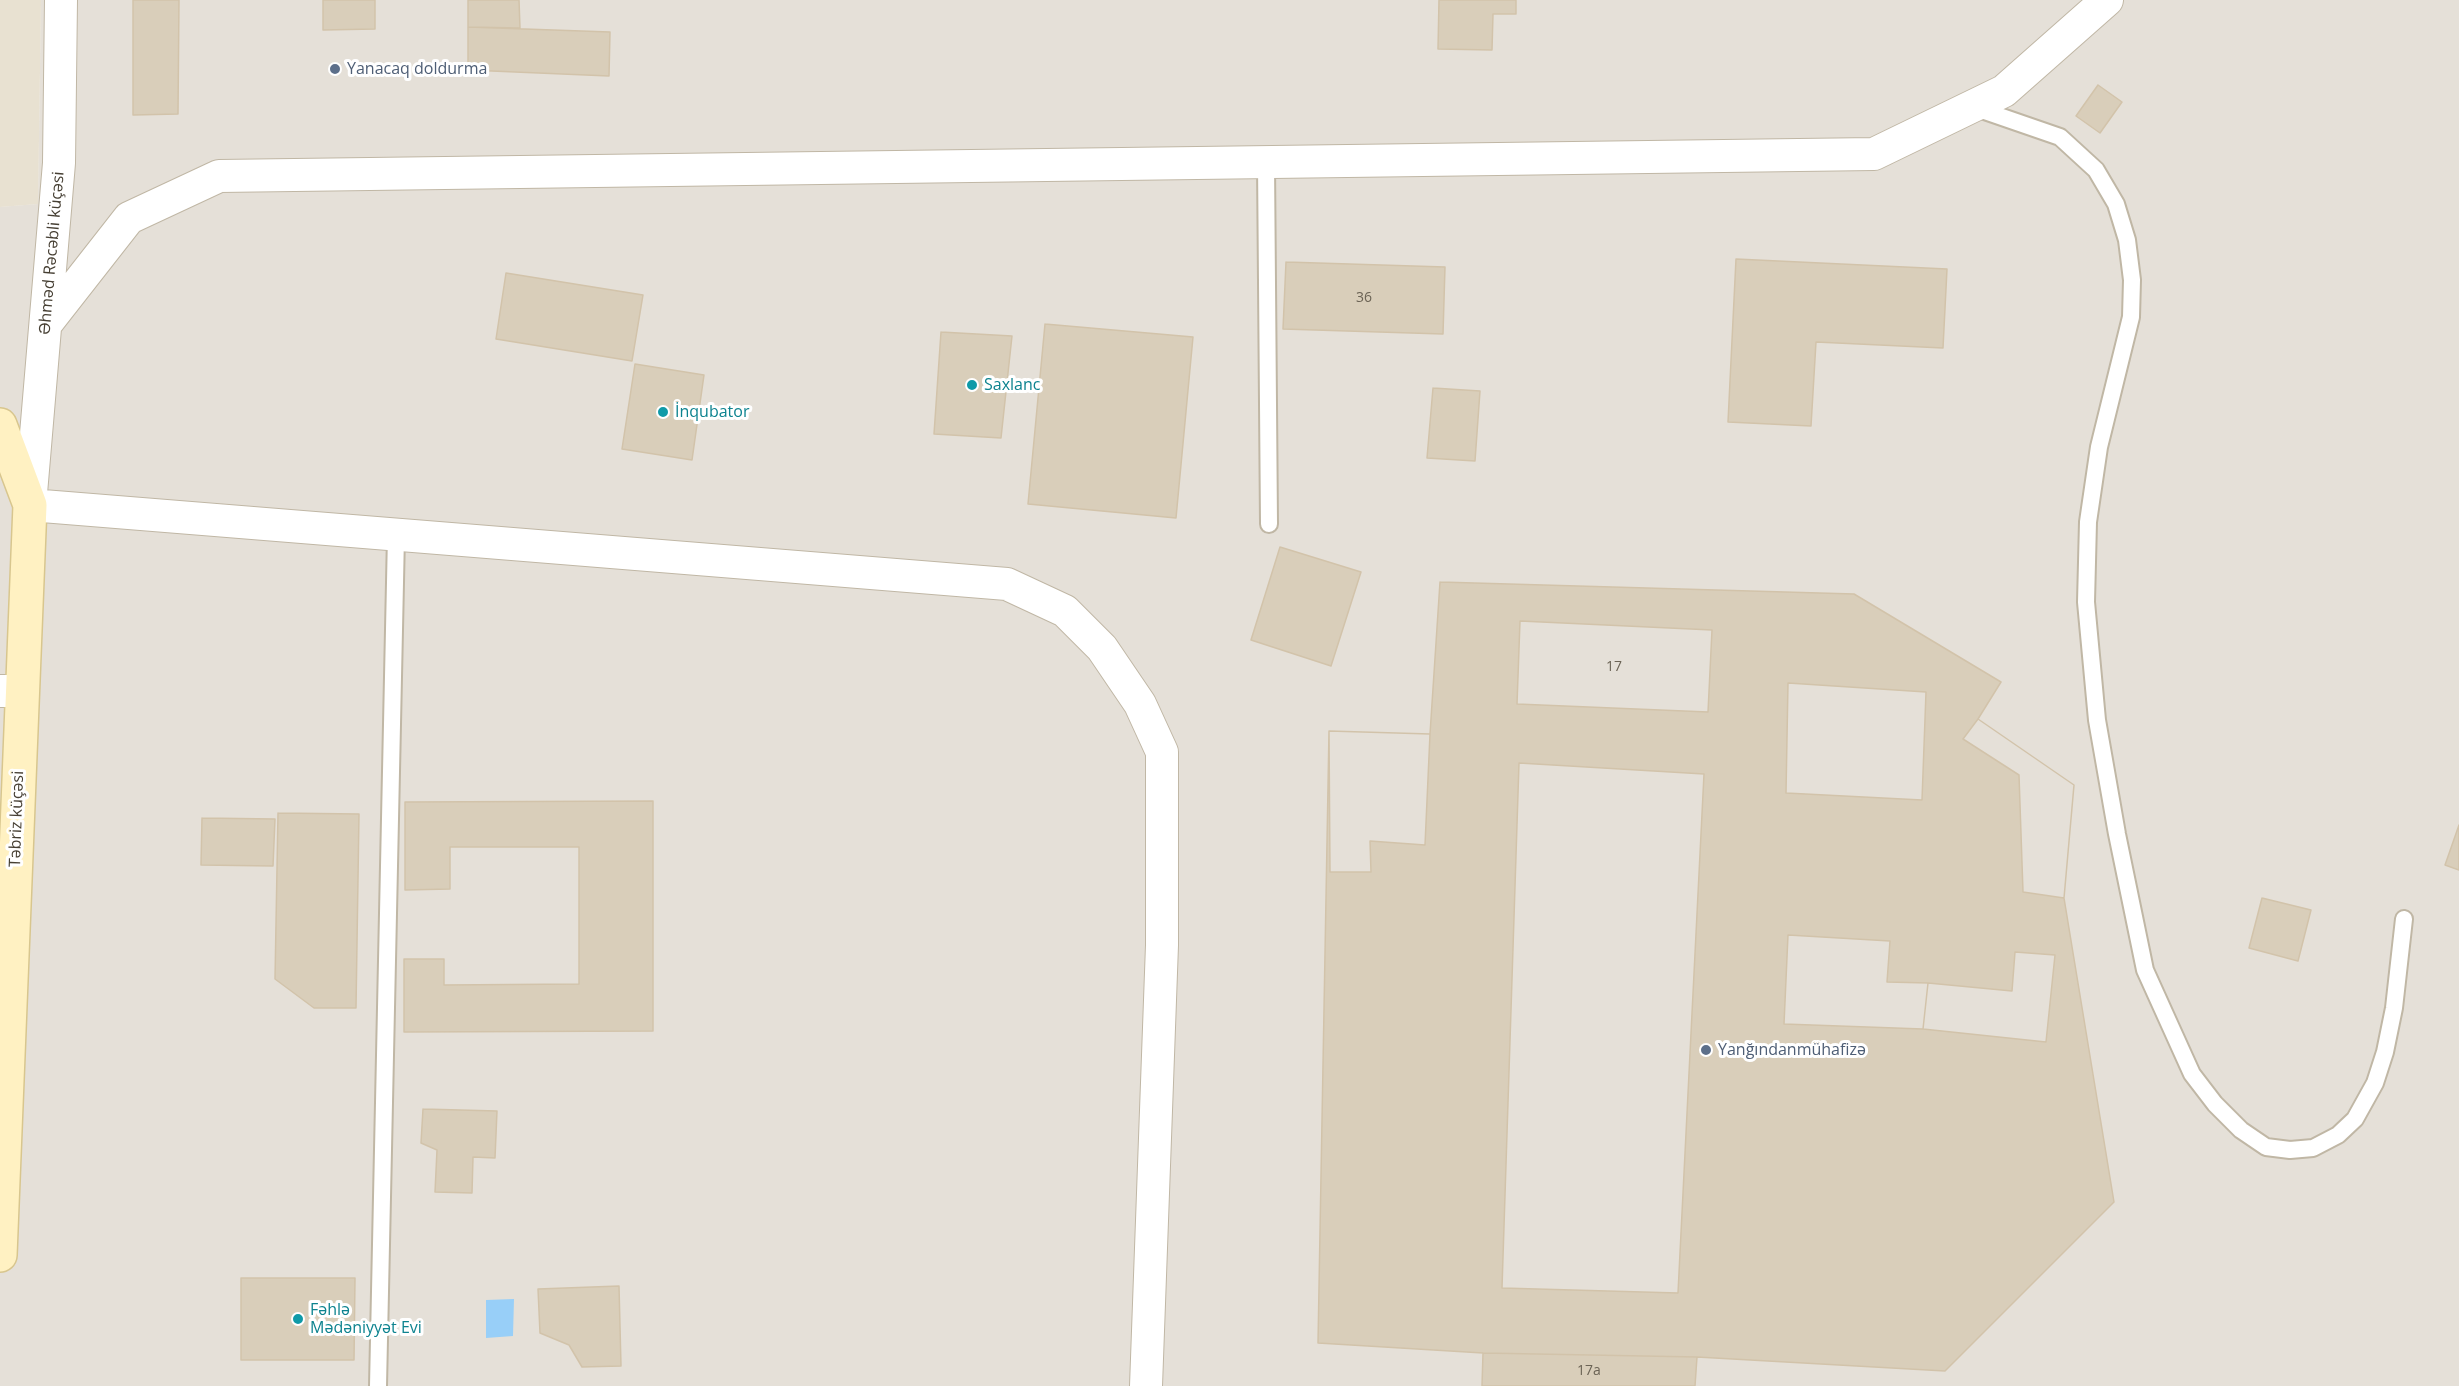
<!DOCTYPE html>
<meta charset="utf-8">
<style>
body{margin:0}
canvas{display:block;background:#f4efe3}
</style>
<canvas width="2459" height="1386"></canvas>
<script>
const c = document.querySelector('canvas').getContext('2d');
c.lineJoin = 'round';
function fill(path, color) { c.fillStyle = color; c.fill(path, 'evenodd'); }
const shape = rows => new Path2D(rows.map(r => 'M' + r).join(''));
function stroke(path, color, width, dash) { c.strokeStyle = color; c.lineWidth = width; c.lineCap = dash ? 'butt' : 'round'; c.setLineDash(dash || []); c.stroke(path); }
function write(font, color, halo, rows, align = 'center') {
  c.font = font + ' "Open Sans",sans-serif'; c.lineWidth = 6; c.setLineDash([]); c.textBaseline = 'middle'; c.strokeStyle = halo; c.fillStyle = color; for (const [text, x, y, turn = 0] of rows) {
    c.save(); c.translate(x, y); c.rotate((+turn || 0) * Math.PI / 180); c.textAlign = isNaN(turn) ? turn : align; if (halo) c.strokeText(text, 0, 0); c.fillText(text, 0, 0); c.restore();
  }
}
fill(shape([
 [0,0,41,0,38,204,0,207]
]), '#e8e1d1');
fill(shape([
 [41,0,2459,0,2459,1386,0,1386,0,207,38,204]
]), '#e5e0d8');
fill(shape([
 [514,1299,513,1336,486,1338,486,1300]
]), '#98cff8');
const building = shape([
 [133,0,179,0,178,114,133,115,133,0],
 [323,0,375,0,375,29,323,30,323,0],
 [468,0,519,0,520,28,468,27,468,0],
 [1439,0,1516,0,1516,14,1493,14,1492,50,1438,49,1439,0],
 [468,27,610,32,609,76,468,70,468,27],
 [2098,85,2122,102,2100,133,2076,116,2098,85],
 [1736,259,1947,269,1943,348,1816,342,1811,426,1728,422,1736,259],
 [1286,262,1445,267,1443,334,1283,329,1286,262],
 [506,273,643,295,632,361,496,339,506,273],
 [1045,324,1193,337,1176,518,1028,504,1045,324],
 [941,332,1012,336,1001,438,934,434,941,332],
 [635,364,704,375,692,460,622,449,635,364],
 [1433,388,1480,391,1475,461,1427,458,1433,388],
 [1280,547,1361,572,1331,666,1251,640,1280,547],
 [1440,582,1854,594,2001,682,1978,719,2074,785,2064,898,2114,1202,1945,1371,1697,1357,1483,1353,1318,1343,1329,731,1430,734,1440,582],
 [1520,621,1712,630,1708,712,1517,704,1520,621],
 [1788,683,1926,692,1922,800,1786,793,1788,683],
 [1978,719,2074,785,2064,898,2023,892,2019,775,1963,739,1978,719],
 [1329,731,1430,734,1425,845,1370,841,1371,872,1330,872,1329,731],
 [1519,763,1704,774,1678,1293,1502,1288,1519,763],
 [653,801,653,1031,404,1032,404,959,444,959,444,985,579,984,579,847,450,847,450,889,405,890,405,802,653,801],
 [278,813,359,814,356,1008,314,1008,275,979,278,813],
 [202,818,275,819,273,866,201,865,202,818],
 [2459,825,2459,870,2445,865,2459,825],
 [2262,898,2311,910,2298,961,2249,948,2262,898],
 [1788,935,1890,941,1887,982,1928,983,1923,1029,1784,1024,1788,935],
 [2015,952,2055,955,2046,1042,1923,1029,1928,983,2012,991,2015,952],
 [423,1109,497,1111,495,1158,473,1157,472,1193,435,1192,437,1150,421,1143,423,1109],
 [241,1278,355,1278,354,1360,241,1360,241,1278],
 [619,1286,621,1366,582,1367,569,1345,540,1333,538,1289,619,1286],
 [1483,1353,1697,1357,1695,1386,1482,1386,1483,1353]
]);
fill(building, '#d9ceba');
stroke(building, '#d2c3aa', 1.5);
const service = shape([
 [1973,107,2060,137,2096,170,2116,204,2127,240,2132,280,2131,317,2099,447,2088,522,2086,602,2097,720,2117,834,2145,970,2192,1074,2215,1104,2241,1130,2266,1147,2290,1150,2313,1148,2338,1135,2355,1119,2375,1083,2385,1052,2394,1008,2404,919],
 [1266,163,1269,524],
 [378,1386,396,535]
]);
const minor = shape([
 [61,0,59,163,30,505,1007,584,1065,611,1102,648,1140,704,1162,752,1162,945,1146,1386],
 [46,324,129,218,219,176,1874,154,2004,91,2107,0],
 [0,691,22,691]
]);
const secondary = shape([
 [0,425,30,505,0,1255]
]);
stroke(service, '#c0b7a5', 20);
stroke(minor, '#c0b7a5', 34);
stroke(secondary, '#d8c68e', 36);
stroke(service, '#fff', 16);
stroke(minor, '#fff', 32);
stroke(secondary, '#fff1c2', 33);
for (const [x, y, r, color] of [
 [335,69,6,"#5c6f8a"],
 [972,385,6,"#0f9aa8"],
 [663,412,6,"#0f9aa8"],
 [1706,1050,6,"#5c6f8a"],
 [298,1319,6,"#0f9aa8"]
]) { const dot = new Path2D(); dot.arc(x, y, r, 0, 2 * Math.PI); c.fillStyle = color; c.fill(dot); stroke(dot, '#fff', 2); }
write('14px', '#6b6355', null, [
 ["36",1364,298],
 ["17",1614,667],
 ["17a",1589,1371]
]);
write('16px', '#4e5e75', '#fff', [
 ["Yanacaq doldurma",347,69],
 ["Yanğındanmühafizə",1718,1050]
], 'left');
write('16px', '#463f33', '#fff', [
 ["Əhməd Rəcəbli küçəsi",52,253,-85],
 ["Təbriz küçəsi",17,819,-88]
]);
write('16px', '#0d838f', '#fff', [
 ["Saxlanc",984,385],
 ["İnqubator",675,412],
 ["Fəhlə",310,1310],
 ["Mədəniyyət Evi",310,1328]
], 'left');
</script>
